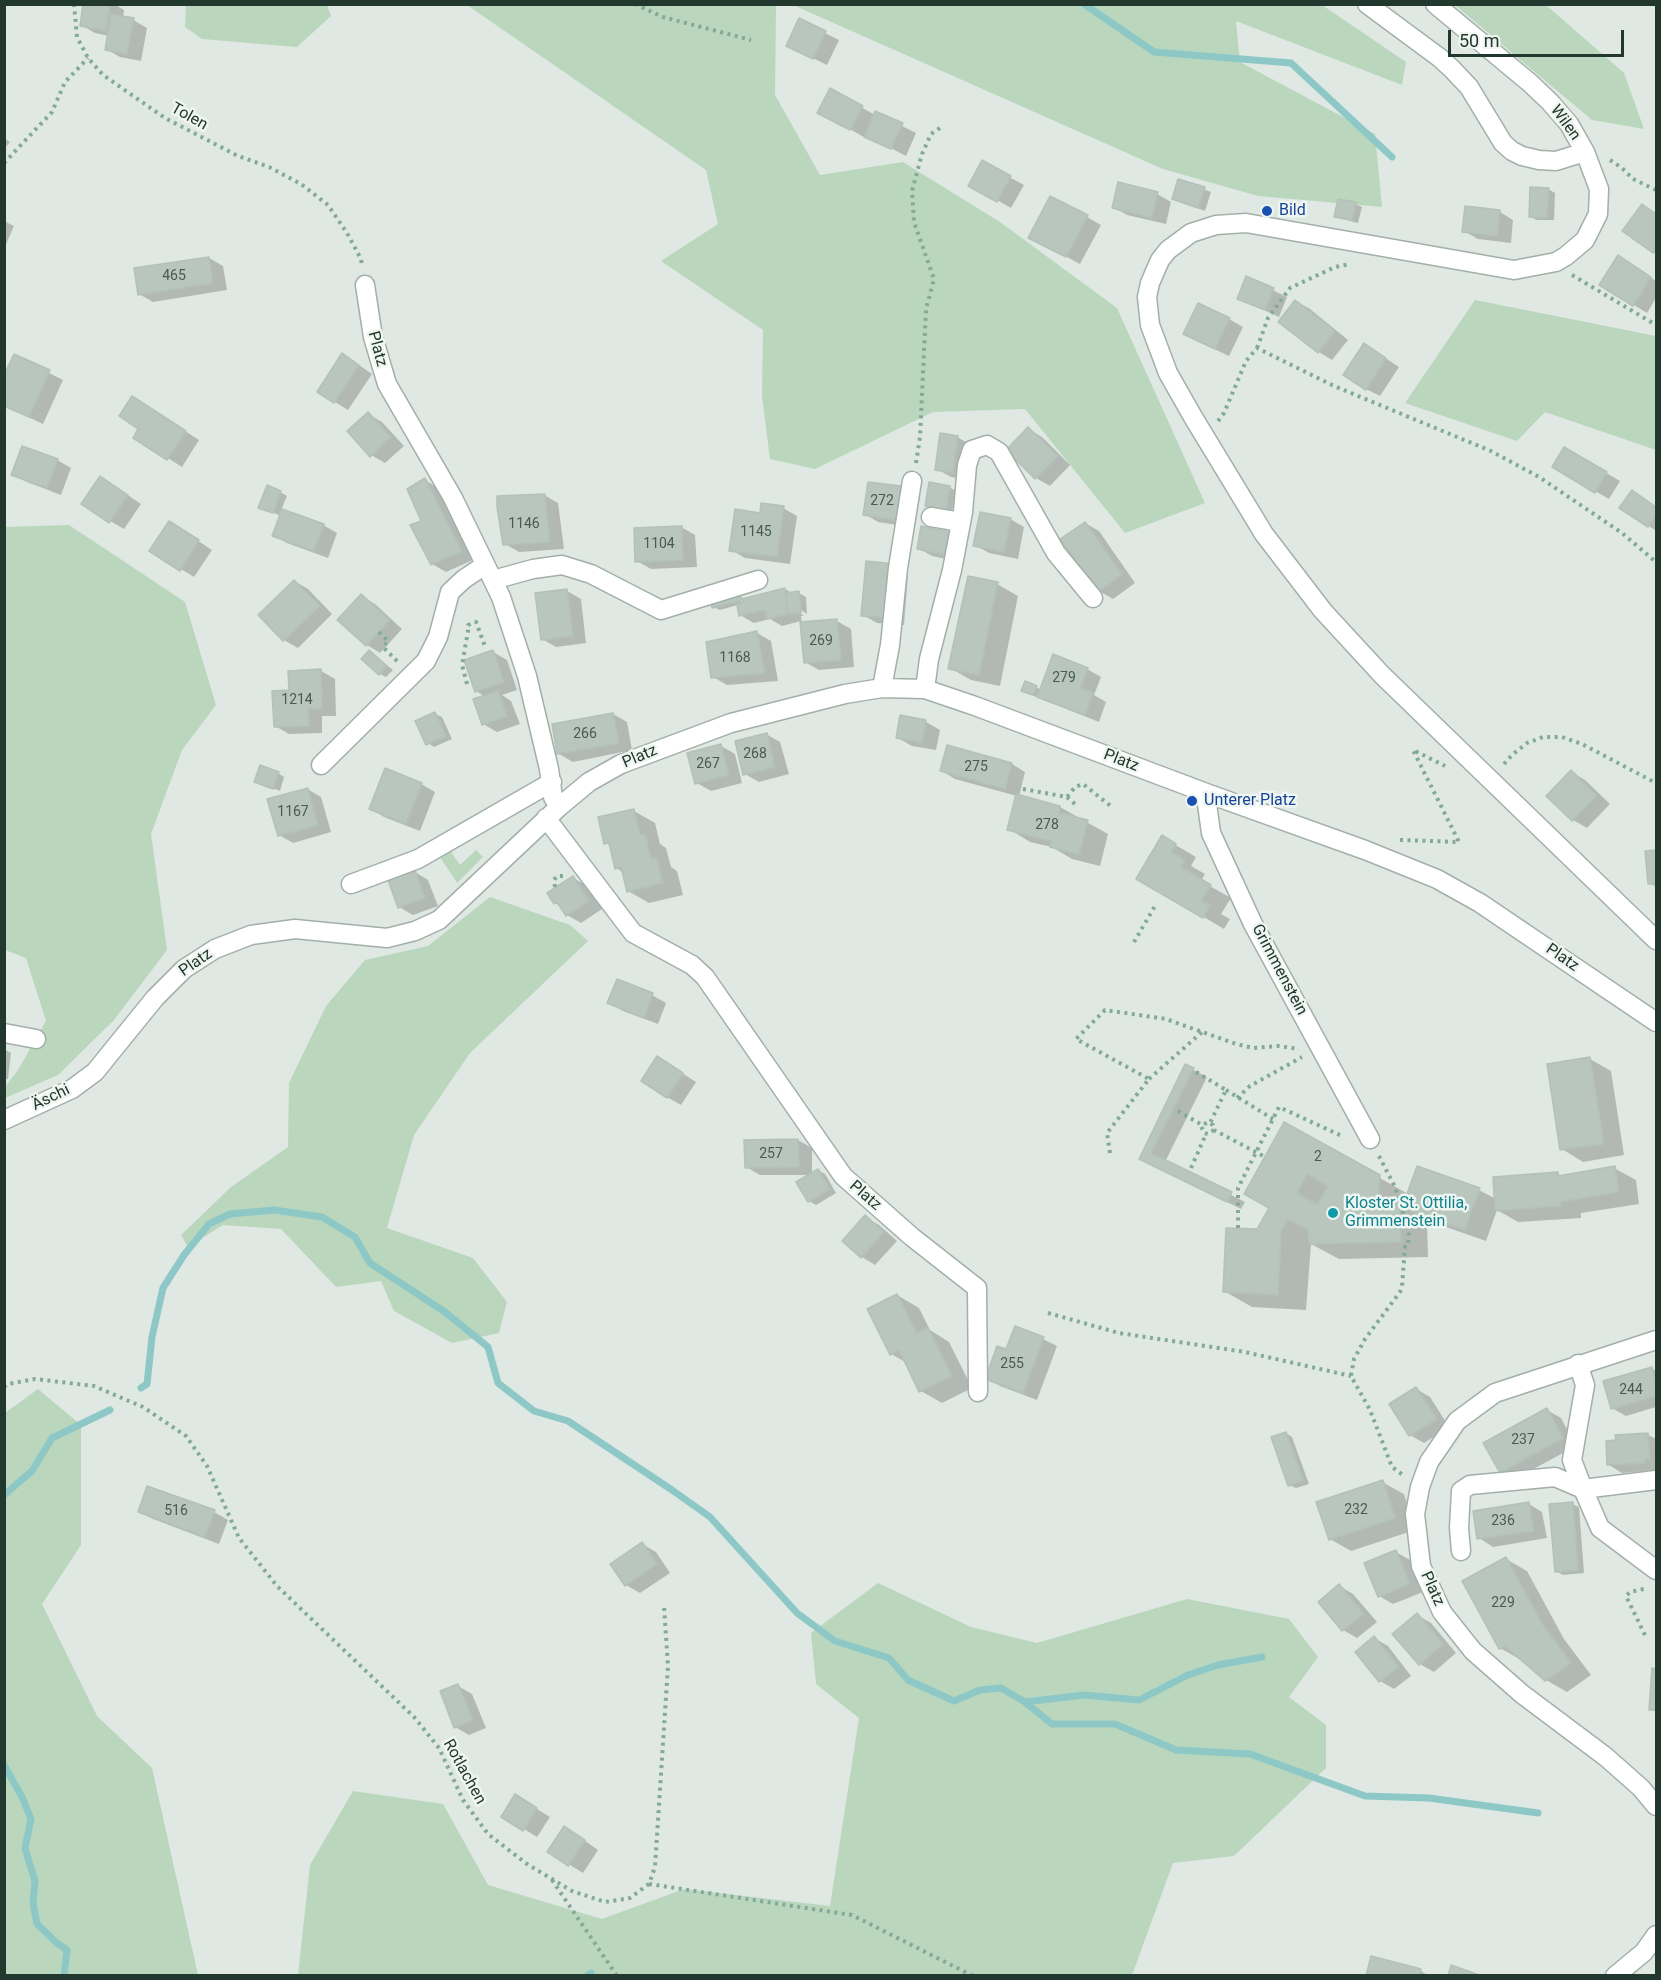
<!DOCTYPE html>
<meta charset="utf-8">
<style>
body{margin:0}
#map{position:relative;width:1661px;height:1980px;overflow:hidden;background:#dfe8e3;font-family:Roboto,sans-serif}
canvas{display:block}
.frame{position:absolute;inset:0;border:6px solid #22372e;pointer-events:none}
.scale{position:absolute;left:1448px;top:30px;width:176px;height:27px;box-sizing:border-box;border:3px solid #22372e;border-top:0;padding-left:8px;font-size:18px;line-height:21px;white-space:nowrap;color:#22372e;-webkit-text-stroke:4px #eff6f1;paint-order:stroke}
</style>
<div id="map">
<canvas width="1661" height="1980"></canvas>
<div class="frame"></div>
<div class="scale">50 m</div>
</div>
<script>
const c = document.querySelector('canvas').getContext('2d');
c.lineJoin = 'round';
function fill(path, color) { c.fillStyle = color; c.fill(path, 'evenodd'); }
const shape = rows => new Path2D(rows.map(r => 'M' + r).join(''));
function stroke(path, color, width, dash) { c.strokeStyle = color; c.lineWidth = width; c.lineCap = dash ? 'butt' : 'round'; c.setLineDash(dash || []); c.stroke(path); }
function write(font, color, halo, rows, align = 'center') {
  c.font = font + ' Roboto,sans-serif'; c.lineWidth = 5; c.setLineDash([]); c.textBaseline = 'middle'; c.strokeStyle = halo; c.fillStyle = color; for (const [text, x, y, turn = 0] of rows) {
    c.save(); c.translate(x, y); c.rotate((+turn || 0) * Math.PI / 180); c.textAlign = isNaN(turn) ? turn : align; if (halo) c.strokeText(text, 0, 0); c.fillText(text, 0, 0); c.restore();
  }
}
fill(shape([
 [186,5,327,5,331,16,297,47,202,39,185,27],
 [467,5,776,5,775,95,820,175,903,162,1000,222,1117,308,1205,503,1125,533,1025,409,933,412,815,469,770,459,762,396,763,330,661,261,718,224,706,170],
 [793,5,1322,5,1406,62,1402,85,1236,21,1240,62,1375,134,1382,207,1258,196,1163,169],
 [1455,5,1546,5,1624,73,1644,129,1592,120],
 [1475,300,1656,336,1656,450,1545,412,1517,441,1405,403],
 [69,525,185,602,216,705,182,750,151,834,167,950,114,1020,58,1075,5,1098,5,1087,18,1070,46,1021,26,958,5,950,4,527],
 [449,849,460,865,476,850,483,857,457,883,438,854],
 [490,897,570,925,588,941,470,1053,414,1135,387,1228,473,1258,507,1302,499,1333,452,1343,394,1311,381,1281,336,1287,281,1229,223,1225,188,1247,181,1235,231,1187,288,1147,289,1083,326,1006,365,960,428,946],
 [38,1389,81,1425,81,1545,42,1604,97,1716,152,1768,198,1975,5,1975,5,1413],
 [878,1583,971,1627,1037,1643,1187,1599,1289,1619,1318,1657,1289,1697,1326,1725,1326,1768,1234,1856,1173,1863,1132,1975,298,1975,310,1865,353,1791,443,1804,488,1885,602,1919,684,1889,830,1906,859,1718,816,1684,811,1633]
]), '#bad7bd');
fill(shape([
 [85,4,114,4,124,10,123,18,133,20,147,28,141,61,120,57,106,49,109,36,95,33,81,25],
 [825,33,839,40,827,65,788,46],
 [831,90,875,115,876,113,916,133,906,156,865,135,864,137,819,112],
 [4,138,10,142,4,149],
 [983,163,1024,185,1011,208,970,185],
 [1179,180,1211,192,1205,211,1173,199],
 [1548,189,1555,193,1554,220,1536,220,1530,216],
 [1157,194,1171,202,1166,224,1127,215,1113,207],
 [1355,204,1362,207,1358,223,1342,219,1335,216],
 [1642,206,1656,214,1656,254,1653,252],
 [1500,212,1513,220,1511,243,1478,239,1464,231],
 [1087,217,1101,225,1080,264,1044,245],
 [4,221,14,226,4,249],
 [209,258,223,266,227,290,153,302,139,294],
 [1632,265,1656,281,1656,298,1647,313,1634,305],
 [1247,278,1287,297,1279,317,1238,298],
 [1296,301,1310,309,1348,340,1332,360,1319,352,1280,322],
 [1229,319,1243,327,1229,356,1199,342],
 [1378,353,1399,367,1380,396,1366,389],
 [15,356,63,380,43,424,4,406],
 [356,363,372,374,348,410,335,402],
 [146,406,199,440,182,467,135,437,140,428],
 [368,414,382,422,404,446,385,463,371,455],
 [1028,429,1042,437,1070,465,1050,486,1036,478],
 [957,437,971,445,967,480,951,477,937,469],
 [1565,449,1620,481,1609,499,1554,467],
 [57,460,71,468,61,495,27,482,13,475],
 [425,480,438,488,475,559,446,572,432,564],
 [114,486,141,504,124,529,110,521],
 [949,487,956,491,952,512,933,509,927,505],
 [900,488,914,496,910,527,878,522,865,514],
 [280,492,287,496,281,510,323,525,337,533,328,558,287,543,274,536,281,516,260,507],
 [544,495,558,503,564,549,519,552,505,544],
 [1638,496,1656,508,1655,530,1621,508],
 [783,508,797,516,790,564,745,558,731,550,761,514],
 [1010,519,1024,527,1018,559,989,553,975,545],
 [1085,523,1099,531,1135,583,1113,599,1099,591],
 [681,527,695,535,697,567,651,569,637,561],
 [923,528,960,562,932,556,918,548],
 [183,531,212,550,194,577,181,569],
 [895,566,908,574,904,625,877,623,863,615],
 [294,581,308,589,332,614,298,648,284,640],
 [997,584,1018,596,1000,686,971,680,950,668],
 [785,589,792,593,799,593,806,597,807,614,801,610,801,614,804,616,801,616,802,624,837,621,851,629,854,667,819,670,805,662,801,621,782,626,770,619,754,623,740,615,738,605,720,610,713,607,734,597,744,603,744,600,736,596,739,595,746,600],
 [567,591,581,599,586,643,556,647,542,639],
 [361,596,375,604,402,629,380,653,367,645],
 [757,633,771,641,778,681,727,685,713,677],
 [370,652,393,670,386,677,380,674],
 [493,652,507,660,517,690,502,695,511,701,520,724,497,732,483,724,486,697,476,691],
 [1087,669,1101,677,1094,695,1106,702,1099,722,1029,694,1036,687,1041,690],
 [321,671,335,679,336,716,322,716,322,733,289,734,275,726,290,692],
 [435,714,442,717,452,739,434,747,428,743],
 [613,714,627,722,632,750,573,762,559,754],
 [902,717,926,722,940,730,936,750,912,746,898,738],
 [766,734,780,742,789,774,759,782,745,774],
 [721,746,735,754,742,783,711,791,697,783],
 [1012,764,1025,772,1019,797,1060,807,1108,834,1100,866,1072,859,1052,847,1030,842,1009,829,1017,796,955,779,942,771],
 [1571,772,1585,780,1610,804,1587,828,1573,820,1548,796],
 [278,773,284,777,280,791,256,782],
 [421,784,435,792,420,831,384,817,371,809],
 [307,789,321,797,331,832,293,843,279,835],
 [634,811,655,823,660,844,666,848,671,867,677,871,683,895,649,903,628,891,623,872,616,868,611,846,606,843],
 [1162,837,1196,857,1191,866,1205,874,1201,881,1231,898,1221,914,1230,919,1224,929,1138,878],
 [1656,851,1656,887,1650,883,1647,852],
 [415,872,428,880,438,906,413,915,399,907],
 [573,878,586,885,602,909,581,923,567,915,562,907,555,903],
 [652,995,666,1003,658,1024,623,1011,609,1003],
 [4,1049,11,1053,8,1079,4,1079],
 [1590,1059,1611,1071,1624,1155,1583,1162,1562,1149],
 [671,1066,696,1082,681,1105,667,1097],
 [1186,1066,1207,1077,1165,1162,1245,1202,1241,1209,1141,1159],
 [1285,1124,1408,1194,1479,1190,1496,1199,1494,1178,1558,1174,1563,1176,1614,1168,1636,1180,1639,1204,1581,1213,1581,1218,1518,1222,1497,1210,1486,1241,1420,1218,1419,1219,1427,1224,1428,1257,1339,1259,1311,1244,1306,1310,1252,1307,1224,1291,1270,1207],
 [798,1140,812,1148,812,1174,818,1170,825,1174,836,1193,816,1205,809,1201,798,1183,812,1175,760,1175,746,1167],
 [865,1217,879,1225,897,1241,875,1265,862,1257],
 [897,1295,919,1308,930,1330,949,1342,972,1388,942,1403,921,1391,907,1363,891,1354],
 [1043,1339,1057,1346,1037,1400,1000,1386,987,1378,1007,1351],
 [1651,1368,1656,1371,1656,1407,1626,1416,1612,1408],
 [1416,1389,1430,1397,1449,1427,1424,1443,1410,1435],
 [1547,1410,1561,1418,1576,1446,1515,1479,1501,1471],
 [1286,1433,1292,1437,1309,1484,1296,1488,1289,1485],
 [1648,1435,1656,1439,1656,1470,1622,1473,1609,1465],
 [1382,1482,1404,1494,1415,1530,1351,1551,1330,1539],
 [1529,1504,1542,1512,1547,1538,1493,1547,1479,1538],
 [1572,1504,1579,1507,1584,1573,1563,1575,1556,1571],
 [139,1511,214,1512,228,1520,219,1544,153,1519],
 [642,1544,656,1552,670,1573,640,1593,626,1585],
 [1396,1552,1410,1560,1423,1592,1393,1604,1379,1596],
 [1506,1559,1527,1571,1564,1639,1591,1675,1567,1692,1546,1680,1521,1660,1500,1648],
 [1339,1586,1353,1594,1377,1622,1357,1638,1343,1630,1320,1602],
 [1417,1615,1431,1623,1456,1653,1434,1672,1420,1664],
 [1374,1638,1388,1646,1411,1676,1394,1689,1380,1681],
 [1653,1670,1656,1670,1656,1712,1651,1709],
 [458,1686,472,1694,486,1728,469,1735,455,1727],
 [516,1796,550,1817,537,1837,524,1829],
 [578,1836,598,1850,583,1873,549,1852],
 [1372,1958,1421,1971,1429,1976,1368,1976]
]), '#0003');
stroke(shape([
 [1084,4,1154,52,1291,63,1392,157],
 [141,1388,147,1384,152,1337,163,1288,184,1255,209,1224,230,1214,274,1210,322,1217,355,1237,370,1263,445,1312,488,1347,498,1383,534,1411,568,1421,672,1490,710,1517,797,1613,835,1641,889,1658,908,1680,954,1701,980,1690,1001,1688,1025,1702,1084,1695,1139,1700,1188,1675,1218,1665,1262,1657],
 [4,1495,32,1471,52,1438,110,1410],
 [1025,1702,1052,1724,1115,1724,1176,1750,1250,1754,1365,1796,1429,1798,1538,1813],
 [4,1765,22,1797,31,1819,25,1848,35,1881,33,1903,37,1924,58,1944,67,1950,64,1976],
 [587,1976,591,1973]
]), '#8dc8c7', 7);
const building = shape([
 [83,4,110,4,106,31,80,26,83,4],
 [111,14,134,18,127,54,105,50,111,14],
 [799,18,826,31,813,59,786,46,799,18],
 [830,88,863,106,850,130,817,113,830,88],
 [875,111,903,123,891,149,864,137,875,111],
 [982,160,1011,176,997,202,968,186,982,160],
 [1178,179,1205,187,1198,208,1172,199,1178,179],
 [1118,182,1158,192,1152,218,1112,208,1118,182],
 [1530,187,1549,188,1547,218,1529,217,1530,187],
 [1050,196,1088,215,1066,257,1028,238,1050,196],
 [1338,199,1356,202,1352,220,1334,217,1338,199],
 [1642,204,1656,214,1656,248,1653,253,1622,231,1642,204],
 [1465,206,1500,210,1497,236,1462,232,1465,206],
 [1618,255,1651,277,1633,306,1599,285,1618,255],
 [209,257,213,283,138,295,134,268,209,257],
 [1246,276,1274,288,1265,310,1237,299,1246,276],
 [1295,300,1335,331,1318,353,1278,322,1295,300],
 [1198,303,1230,318,1215,349,1183,334,1198,303],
 [1364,343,1386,358,1366,390,1343,375,1364,343],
 [342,353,359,365,334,403,317,392,342,353],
 [14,354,50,370,29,417,4,406,4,375,14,354],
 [132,396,186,431,167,460,133,438,138,429,119,416,132,396],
 [368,412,391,437,370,457,347,431,368,412],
 [1028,427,1058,456,1035,479,1006,450,1028,427],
 [940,433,958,436,953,473,935,470,940,433],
 [22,446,58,459,47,488,11,475,22,446],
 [1564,447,1607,472,1595,493,1552,467,1564,447],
 [100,476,128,495,109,523,81,504,100,476],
 [425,478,462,551,431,565,410,525,421,521,407,489,425,478],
 [868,482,901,486,896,520,863,515,868,482],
 [929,482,950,486,946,510,925,506,929,482],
 [267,485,281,491,273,513,258,508,267,485],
 [1632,490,1656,507,1656,515,1648,527,1619,508,1632,490],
 [545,494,550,542,503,545,497,507,497,496,545,494],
 [761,503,784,506,777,557,729,551,735,509,760,513,761,503],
 [282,509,324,524,314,551,272,536,282,509],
 [980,512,1011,518,1004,552,973,546,980,512],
 [169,521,199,540,180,571,149,551,169,521],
 [1085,522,1122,574,1098,592,1060,539,1085,522],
 [682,526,683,560,635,562,634,528,682,526],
 [921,526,951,532,947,555,917,549,921,526],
 [866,561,895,564,891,618,861,616,866,561],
 [968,576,998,582,979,675,948,669,968,576],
 [294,580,320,606,283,641,258,615,294,580],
 [785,588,788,614,767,619,765,610,739,616,737,605,743,602,742,599,785,588],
 [567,589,573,636,541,640,535,593,567,589],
 [799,591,801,613,788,614,786,593,799,591],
 [739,593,741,600,712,608,710,601,739,593],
 [361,594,390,620,366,646,337,620,361,594],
 [837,619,841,660,804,663,800,622,837,619],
 [757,631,765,673,711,678,706,642,757,631],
 [369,650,387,666,379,675,361,659,369,650],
 [493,650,504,682,475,692,464,660,493,650],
 [1053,654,1088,668,1080,688,1093,693,1085,715,1037,697,1053,654],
 [321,669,322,709,308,709,309,726,274,727,272,691,289,690,288,671,321,669],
 [1025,681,1037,686,1033,695,1021,691,1025,681],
 [498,691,507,716,482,725,473,699,498,691],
 [435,712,446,736,426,745,415,721,435,712],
 [613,713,619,743,557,754,552,724,613,713],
 [900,715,926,720,922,743,896,738,900,715],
 [767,733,775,767,743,775,735,741,767,733],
 [721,744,729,775,695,784,687,753,721,744],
 [947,745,1012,763,1005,789,940,771,947,745],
 [260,765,279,772,273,789,254,782,260,765],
 [385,768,422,783,406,824,369,809,385,768],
 [1571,770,1597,796,1572,821,1546,796,1571,770],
 [308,788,318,825,278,836,267,799,308,788],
 [1016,794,1060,806,1059,813,1088,820,1079,855,1050,847,1051,841,1007,830,1016,794],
 [634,809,640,835,645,834,651,858,656,857,663,883,627,892,621,867,615,869,609,843,604,844,598,817,634,809],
 [1162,835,1176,844,1171,852,1185,860,1181,867,1211,885,1201,901,1210,905,1203,918,1136,879,1162,835],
 [1656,850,1656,884,1648,884,1645,851,1656,850],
 [415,870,425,898,398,908,388,880,415,870],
 [573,876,589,901,566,916,557,902,554,904,547,893,573,876],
 [617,979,653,993,644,1018,607,1003,617,979],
 [657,1056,683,1073,667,1098,641,1081,657,1056],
 [1590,1057,1604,1144,1560,1150,1547,1064,1590,1057],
 [1185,1064,1194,1068,1151,1153,1232,1192,1227,1202,1139,1159,1185,1064],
 [1284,1122,1380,1175,1378,1207,1400,1206,1401,1242,1309,1244,1308,1230,1288,1219,1281,1231,1278,1295,1223,1292,1226,1228,1257,1229,1269,1208,1244,1194,1284,1122],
 [1307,1174,1328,1186,1317,1205,1297,1193,1307,1174],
 [798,1139,799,1167,745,1168,744,1140,798,1139],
 [1417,1166,1480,1188,1465,1230,1402,1208,1417,1166],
 [1615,1166,1619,1192,1560,1202,1561,1206,1495,1211,1493,1177,1558,1172,1558,1176,1615,1166],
 [818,1169,830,1189,808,1202,796,1182,818,1169],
 [865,1215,884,1232,861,1258,842,1241,865,1215],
 [897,1294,917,1333,928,1328,952,1376,919,1392,899,1350,890,1355,867,1309,897,1294],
 [1015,1326,1044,1337,1023,1393,985,1379,997,1346,1006,1349,1015,1326],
 [1652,1367,1656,1383,1656,1396,1611,1409,1603,1381,1652,1367],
 [1416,1387,1437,1419,1409,1436,1389,1404,1416,1387],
 [1547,1408,1563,1438,1500,1473,1483,1443,1547,1408],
 [1286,1432,1303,1480,1288,1486,1271,1437,1286,1432],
 [1648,1433,1650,1459,1645,1459,1645,1463,1607,1465,1606,1441,1616,1440,1615,1435,1648,1433],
 [1383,1480,1395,1518,1329,1540,1316,1502,1383,1480],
 [147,1486,215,1510,205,1537,138,1512,147,1486],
 [1529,1502,1534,1531,1477,1539,1473,1511,1529,1502],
 [1573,1502,1578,1570,1555,1572,1549,1504,1573,1502],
 [642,1542,657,1564,625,1586,610,1564,642,1542],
 [1396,1550,1410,1584,1378,1597,1364,1563,1396,1550],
 [1506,1557,1543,1625,1571,1663,1545,1681,1505,1646,1499,1649,1462,1581,1506,1557],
 [1339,1584,1364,1614,1342,1631,1318,1602,1339,1584],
 [1417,1613,1443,1644,1419,1665,1392,1634,1417,1613],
 [1374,1636,1399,1667,1379,1682,1355,1652,1374,1636],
 [1652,1668,1656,1669,1656,1710,1649,1710,1652,1668],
 [458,1684,473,1720,454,1728,440,1691,458,1684],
 [515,1794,537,1808,523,1831,501,1817,515,1794],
 [564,1826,585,1840,568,1866,547,1852,564,1826],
 [1371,1956,1421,1969,1419,1976,1366,1976,1371,1956],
 [1451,1965,1482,1976,1448,1976,1451,1965]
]);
fill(building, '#b8c6be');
stroke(building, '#b3c1b9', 1.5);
const minor = shape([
 [1367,4,1440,58,1452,69,1469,87,1503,143,1512,151,1522,156,1539,160,1556,161,1585,152],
 [1435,4,1530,83,1550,102,1569,124,1585,152,1599,189,1598,214,1585,240,1566,256,1556,262,1514,270,1246,223,1216,225,1191,233,1168,250,1160,260,1150,283,1147,297,1150,325,1168,373,1193,417,1264,534,1323,611,1382,675,1656,940],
 [365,285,373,337,387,384,453,498,501,597,527,676,549,769,553,797,559,807],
 [931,517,961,522],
 [493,580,533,569,562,565,591,574,661,610,758,580],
 [882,688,890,645,898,568,912,481],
 [925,689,929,659,952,570,963,512,967,465,972,450,987,445,999,452,1056,553,1093,598],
 [321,765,426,661,438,637,450,592,464,579,485,565],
 [1209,794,1207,804,1211,833,1253,924,1370,1139],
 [546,818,633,933,692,965,705,977,843,1176,912,1237,977,1288,978,1392],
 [351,884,418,859,552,782],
 [4,1033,36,1039],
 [4,1120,72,1089,95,1072,155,998,184,969,215,949,251,935,295,929,387,938,415,931,439,920,559,807,589,782,621,764,731,723,845,694,882,688,925,689,975,706,1209,794,1365,850,1437,879,1480,903,1656,1022],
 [1656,1340,1495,1393,1457,1421,1429,1462,1420,1487,1415,1514,1421,1566,1442,1612,1473,1651,1522,1694,1606,1757,1641,1788,1656,1806],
 [1578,1364,1585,1385,1572,1460,1583,1489,1600,1528,1656,1570],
 [1461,1551,1459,1528,1461,1491,1470,1485,1555,1477,1583,1489,1656,1480],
 [1615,1976,1644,1952,1656,1935]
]);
stroke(minor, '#a3afa9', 21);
stroke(shape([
 [74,4,77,37,88,58,103,75,165,118,238,156,269,167,301,184,328,205,347,233,361,259,362,266],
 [635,4,663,17,751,40],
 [1610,160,1622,168,1633,179,1656,190],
 [4,163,52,112,65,82,88,58],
 [1572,275,1656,325],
 [1257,348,1268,318,1290,288,1335,267,1350,264],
 [1218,421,1224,413,1246,361,1257,348,1334,386,1491,451,1539,477,1622,533,1656,562],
 [916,463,920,437,926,309,934,279,914,222,912,191,922,154,931,134,940,128],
 [379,632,388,641,383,647,398,662],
 [467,684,462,665,468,631,468,625,476,622,486,649],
 [1504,764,1512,755,1527,743,1543,737,1562,737,1582,744,1656,783],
 [1023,789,1067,797,1075,787,1083,784,1112,807],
 [1067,797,1076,805],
 [1400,840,1459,842,1413,750,1445,766],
 [555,887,554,880,557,876,563,876],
 [1134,942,1155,906],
 [1196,1072,1226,1090,1210,1123],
 [1149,1079,1202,1032],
 [1226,1090,1273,1119],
 [1237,1098,1250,1086,1302,1057],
 [1178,1111,1202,1125],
 [1214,1130,1208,1134,1204,1133,1201,1126,1208,1122,1213,1125,1214,1130,1265,1157],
 [1110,1153,1107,1133,1149,1079,1076,1039,1105,1010,1166,1019,1236,1044,1253,1048,1278,1046,1299,1049],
 [1379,1156,1395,1187,1409,1232,1408,1246,1405,1247,1402,1287,1400,1292,1365,1339,1354,1359,1351,1376,1370,1410,1392,1467,1403,1475],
 [1191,1168,1206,1134],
 [1238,1228,1238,1188,1279,1107,1344,1137],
 [1048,1313,1119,1333,1245,1352,1351,1376],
 [4,1387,8,1384,35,1379,94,1386,143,1407,186,1436,207,1466,239,1538,277,1586,414,1717,439,1748,463,1800,488,1834,527,1864,572,1891,605,1902,630,1898,649,1884,655,1867,668,1666,664,1606],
 [1645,1635,1626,1596,1630,1592,1648,1588],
 [552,1880,617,1976],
 [649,1884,852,1915,973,1976]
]), '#83a997', 4, [3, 4.5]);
stroke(minor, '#fff', 18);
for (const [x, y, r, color] of [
 [1267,211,6,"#1a4fb4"],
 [1192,801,6,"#1a4fb4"],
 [1333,1213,6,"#0f9aa8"]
]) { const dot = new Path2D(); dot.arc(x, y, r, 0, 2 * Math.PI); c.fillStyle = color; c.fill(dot); stroke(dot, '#eff6f1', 2); }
write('14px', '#485b52', null, [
 ["465",174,276],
 ["272",882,501],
 ["1146",524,524],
 ["1145",756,532],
 ["1104",659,544],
 ["269",821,641],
 ["1168",735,658],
 ["279",1064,678],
 ["1214",297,700],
 ["266",585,734],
 ["268",755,754],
 ["267",708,764],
 ["275",976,767],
 ["1167",293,812],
 ["278",1047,825],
 ["257",771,1154],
 ["2",1318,1157],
 ["255",1012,1364],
 ["244",1631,1390],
 ["237",1523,1440],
 ["232",1356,1510],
 ["516",176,1511],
 ["236",1503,1521],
 ["229",1503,1603]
]);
write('16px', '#22372e', '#eff6f1', [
 ["Tolen",189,117,29],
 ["Wilen",1565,123,54],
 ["Platz",377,349,75],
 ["Platz",640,757,-23],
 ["Platz",1121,761,21],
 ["Platz",1562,958,34],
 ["Platz",196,963,-35],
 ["Grimmenstein",1279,970,62],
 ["Äschi",51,1098,-26],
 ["Platz",865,1196,41],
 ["Platz",1432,1589,66],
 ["Rotlachen",464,1772,61]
]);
write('16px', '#164399', '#eff6f1', [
 ["Bild",1279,211],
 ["Unterer Platz",1204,801]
], 'left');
write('16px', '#0d838f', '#eff6f1', [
 ["Kloster St. Ottilia,",1345,1204],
 ["Grimmenstein",1345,1222]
], 'left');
</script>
